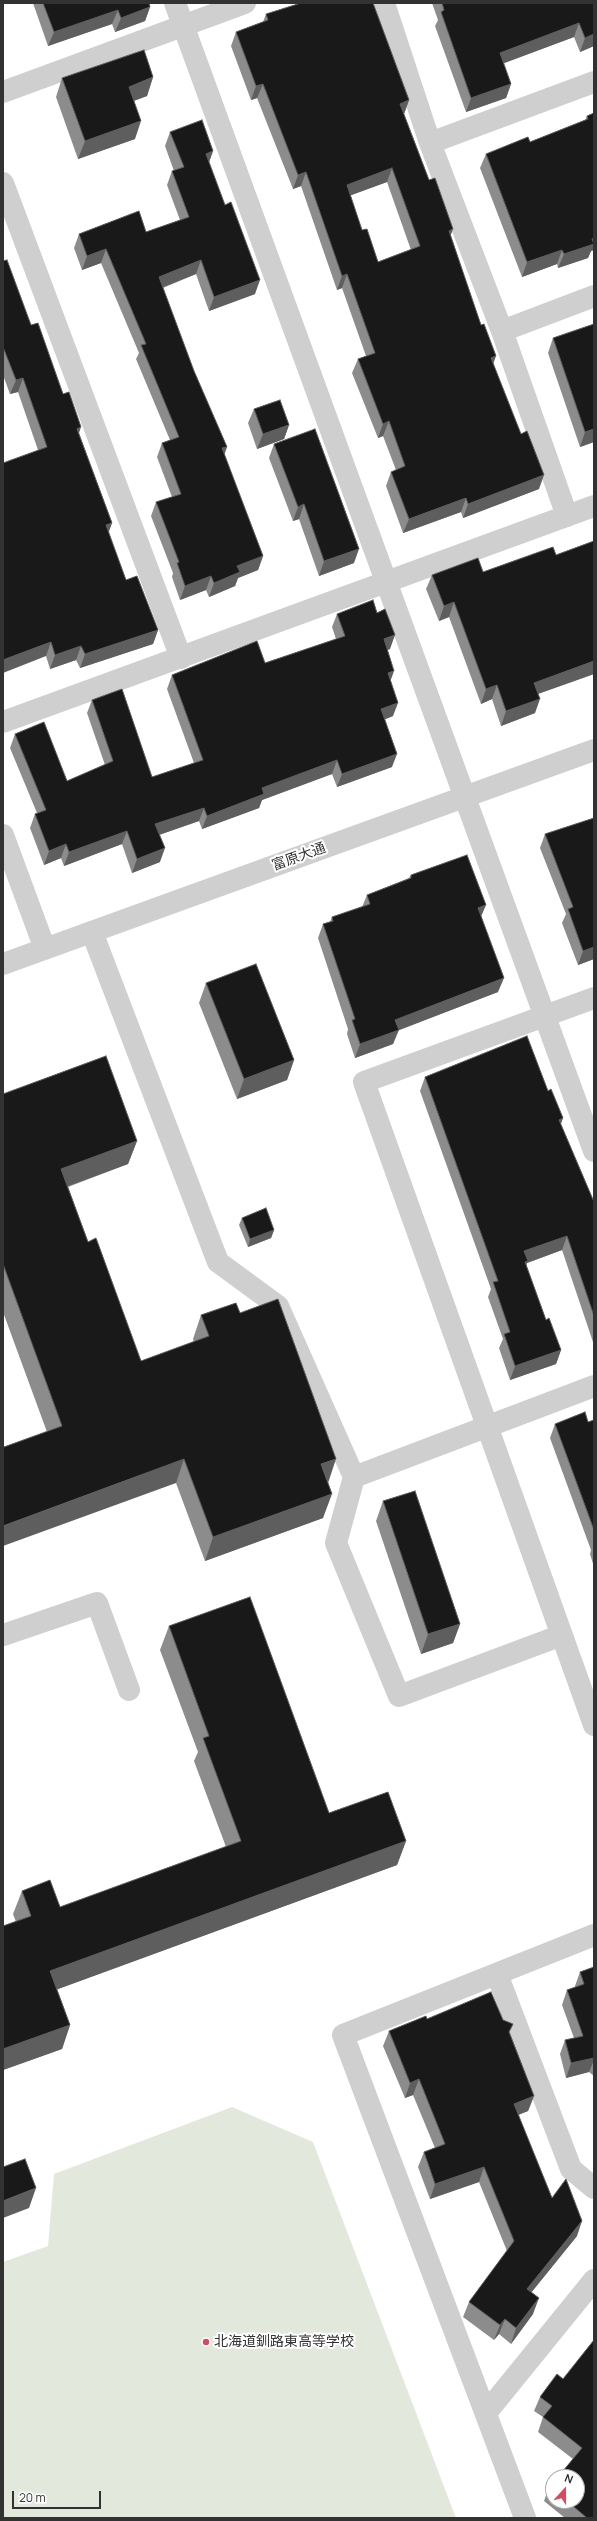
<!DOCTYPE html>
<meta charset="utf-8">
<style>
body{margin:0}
#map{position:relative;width:597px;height:2521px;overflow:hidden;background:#fff;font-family:Manrope,sans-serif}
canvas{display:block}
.frame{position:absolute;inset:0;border:4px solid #323232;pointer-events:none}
.north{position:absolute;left:545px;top:2469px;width:40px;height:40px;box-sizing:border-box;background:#fff;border:1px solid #adadad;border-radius:50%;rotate:21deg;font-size:11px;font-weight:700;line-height:16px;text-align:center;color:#323232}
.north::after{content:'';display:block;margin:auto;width:14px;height:18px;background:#d04d63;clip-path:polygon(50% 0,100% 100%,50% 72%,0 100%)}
.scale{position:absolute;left:12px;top:2491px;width:89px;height:18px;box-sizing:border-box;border:2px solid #323232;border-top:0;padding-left:5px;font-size:12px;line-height:14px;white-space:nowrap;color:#323232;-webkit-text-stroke:3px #fff;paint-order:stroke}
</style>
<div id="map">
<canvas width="597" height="2521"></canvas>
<div class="frame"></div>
<div class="north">N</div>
<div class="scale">20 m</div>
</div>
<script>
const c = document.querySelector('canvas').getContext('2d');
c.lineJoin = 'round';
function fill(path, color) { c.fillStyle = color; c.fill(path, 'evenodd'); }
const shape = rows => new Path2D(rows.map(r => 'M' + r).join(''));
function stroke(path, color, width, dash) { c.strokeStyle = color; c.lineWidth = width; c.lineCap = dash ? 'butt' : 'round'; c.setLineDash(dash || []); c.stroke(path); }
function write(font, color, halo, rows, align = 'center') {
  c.font = font + ' Manrope,"Noto Sans JP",sans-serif'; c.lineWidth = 4; c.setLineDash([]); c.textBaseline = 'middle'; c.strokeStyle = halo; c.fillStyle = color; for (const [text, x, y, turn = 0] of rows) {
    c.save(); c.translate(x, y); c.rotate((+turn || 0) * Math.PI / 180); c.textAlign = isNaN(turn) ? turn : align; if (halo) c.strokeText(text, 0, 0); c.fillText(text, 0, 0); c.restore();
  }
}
fill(shape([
 [232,2107,313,2142,456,2518,3,2518,3,2262,48,2246,54,2174]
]), '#e3e8dd');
stroke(shape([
 [175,3,594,1151],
 [384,3,430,143,502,331,567,516],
 [3,92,245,3],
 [430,143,594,82],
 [3,183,181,658],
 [502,331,594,296],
 [3,722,594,506],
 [3,835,45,949],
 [92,932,218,1262,278,1306,354,1477,594,1386],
 [3,964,594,750],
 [594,998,364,1082,594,1725],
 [354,1477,336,1543,399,1696,562,1635],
 [3,1635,97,1603,129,1690],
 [497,1974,571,2169,594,2188],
 [486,2413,594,2280],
 [525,2518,343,2035,594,1935]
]), '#cfcfcf', 22);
fill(shape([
 [33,3,149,3,150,7,145,21,115,32,112,24,48,46],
 [432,3,594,3,594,46,580,52,574,37,503,63,511,84,506,98,466,112,435,26,438,20],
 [266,14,409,100,404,114,429,180,451,236,493,364,539,489,463,518,461,512,403,533,386,486,391,472,396,470,383,436,378,438,352,373,358,359,366,356,342,288,337,290,301,186,293,189,257,98,251,100,231,46,236,32,263,22],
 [387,182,411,250,378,262,362,230,350,195],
 [153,77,147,96,134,101,135,139,78,159,56,97,62,78],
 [594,113,594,250,591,251,588,258,558,268,557,264,522,277,480,168,486,154,530,142,585,120,587,116],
 [170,132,213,151,209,162,255,294,209,311,196,274,163,288,194,371,227,447,224,454,263,556,258,570,238,578,235,586,209,597,206,590,180,600,172,577,173,573,151,516,156,502,172,497,157,457,162,443,170,440,136,359,139,353,101,263,82,270,74,248,79,234,146,232,180,220,167,185,172,171,174,171,165,146],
 [3,261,31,325,63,394,79,433,112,523,108,532,126,580,158,630,153,644,80,668,76,660,50,669,46,656,38,450,18,392,10,394,3,375],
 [553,338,594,442,580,447,548,353],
 [254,409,289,425,284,439,257,449,248,423],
 [274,444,354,563,319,576,299,519,293,521,269,458],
 [594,541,594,674,538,694,535,713,501,726,492,699,481,704,449,617,439,621,426,589,432,575,483,572,556,555],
 [337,614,390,649,387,650,393,716,385,719,392,767,337,787,332,774,262,800,259,808,202,829,199,821,159,835,160,862,132,873,122,844,64,866,61,858,44,865,30,828,35,814,37,813,10,748,15,734,67,781,105,765,87,713,92,700,152,777,194,763,167,689,172,675,265,663,336,639,332,627],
 [594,818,594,959,578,965,562,923,566,914,540,848,545,834],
 [411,875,481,917,498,992,398,1030,393,1044,355,1058,347,1034,348,1029,318,938,323,924,330,922,332,917,362,907,367,895,409,878],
 [206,983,294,1060,287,1080,237,1099,199,1003],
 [425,1077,548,1091,563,1118,561,1124,594,1202,594,1345,562,1250,527,1263,526,1264,546,1320,561,1350,556,1364,510,1380,499,1348,503,1339,488,1297,491,1289,420,1091],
 [3,1094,137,1141,128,1164,68,1187,88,1242,141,1361,194,1342,193,1339,201,1315,240,1313,328,1483,323,1518,205,1561,176,1483,4,1447,47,1432,3,1312],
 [242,1218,274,1230,271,1238,248,1247,239,1225],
 [594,1420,594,1567,590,1554,591,1550,550,1438,555,1424,588,1422],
 [383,1501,460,1624,453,1643,421,1654,376,1521],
 [169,1626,329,1813,406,1841,397,1865,57,1989,70,2025,62,2049,3,2070,3,1926,16,1922,13,1914,22,1891,60,1907,226,1847,194,1761,198,1752,160,1650],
 [594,1967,594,2076,589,2072,566,2078,560,2054,565,2040,574,2038,562,2005,567,1990,575,1987,575,1986,580,1972],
 [427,2019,503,2020,510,2033,534,2096,528,2111,518,2115,552,2198,577,2236,531,2293,533,2314,511,2344,499,2334,494,2340,463,2317,469,2302,507,2251,479,2182,430,2199,418,2167,424,2152,435,2148,413,2095,405,2098,383,2046,389,2031],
 [594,2340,594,2518,565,2518,544,2501,549,2487,553,2483,553,2501,577,2501,573,2459,538,2432,543,2417,534,2411,540,2397,563,2379]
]), '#8c8c8c');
fill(shape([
 [150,7,145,21,115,32,121,18],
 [118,10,112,24,48,46,54,32],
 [579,23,574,37,494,67,500,53],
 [594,34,594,46,580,52,585,38],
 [153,77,147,96,122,105,129,87],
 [263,84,257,98,251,100,256,86],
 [511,84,506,98,466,112,471,98],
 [409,100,404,114,400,104],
 [141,121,135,139,78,159,85,141],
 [213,151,208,165,206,154],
 [392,168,387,182,341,199,347,185],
 [306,172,301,186,293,189,298,175],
 [453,229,448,243,449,231],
 [594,238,594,250,591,251,588,258,558,268,564,254],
 [106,249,101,263,82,270,87,256],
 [562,250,557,264,522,277,527,262],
 [201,260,196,274,153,291,159,277],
 [347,274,342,288,337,290,342,276],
 [260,280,255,294,209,311,214,297],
 [496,356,491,370,491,358],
 [23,378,18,392,10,394,16,380],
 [389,421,383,436,378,438,383,424],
 [289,425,284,439,257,449,263,434],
 [81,427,76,442,77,429],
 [594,429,594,442,580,447,585,432],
 [227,447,222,461,222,448],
 [544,475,539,489,463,518,468,504],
 [466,498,461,512,403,533,409,519],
 [304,504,299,519,293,521,298,507],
 [112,523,107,537,106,525],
 [359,549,354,563,319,576,324,561],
 [263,556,258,570,238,578,235,586,209,597,214,583,237,566],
 [211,576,206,590,180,600,185,586],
 [454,602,449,617,439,621,444,606],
 [158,630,153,644,80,668,85,654],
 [395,635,390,649,379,653,384,639],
 [51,642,46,656,3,673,3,660],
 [81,646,76,660,50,669,55,655],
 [594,661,594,674,529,697,534,683],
 [394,671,389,685,388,673],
 [497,685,492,699,481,704,486,689],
 [540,699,535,713,501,726,506,711],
 [398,703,393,716,376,723,381,709],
 [397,754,392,767,337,787,342,774],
 [337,760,332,774,262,800,259,808,202,829,207,816,262,788],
 [204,808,199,821,150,838,155,824],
 [127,831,122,844,64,866,69,852],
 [66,844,61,858,44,865,49,851],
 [165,848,160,862,132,873,137,859],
 [486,905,480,919,478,908],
 [594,947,594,959,578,965,583,951],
 [504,978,498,992,397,1031,399,1030,393,1044,355,1058,360,1044,395,1020],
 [294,1060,287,1080,237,1099,244,1079],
 [563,1118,557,1133,559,1120],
 [137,1141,128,1164,52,1192,61,1169],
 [274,1230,271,1238,248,1247,250,1239],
 [567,1236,562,1250,527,1263,523,1275,524,1251],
 [561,1350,556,1364,510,1380,515,1366],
 [184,1459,176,1483,3,1546,3,1526],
 [336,1459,328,1483,321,1464],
 [332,1494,323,1518,205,1561,213,1537],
 [460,1624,453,1643,421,1654,428,1634],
 [406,1841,397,1865,42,1995,50,1971],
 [70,2025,62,2049,3,2070,3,2049],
 [594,2058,594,2060,589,2072,566,2078,571,2063],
 [419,2079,413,2095,405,2098,410,2083],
 [534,2096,528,2111,508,2119,514,2104],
 [484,2167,479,2182,430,2199,435,2184],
 [36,2188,29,2208,3,2218,3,2201],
 [582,2221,577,2236,521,2305,527,2289],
 [539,2298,533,2314,511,2344,516,2328],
 [505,2319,499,2334,494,2340,500,2325]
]), '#5e5e5e');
const building = shape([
 [43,3,149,3,150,7,121,18,118,10,54,32,43,3],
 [301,3,373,3,409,100,400,104,429,180,435,178,453,229,449,231,481,325,484,324,496,356,491,358,521,434,527,431,544,475,468,504,466,498,409,519,391,472,405,466,389,421,383,424,358,359,375,353,347,274,342,276,306,172,298,175,263,84,256,86,236,32,268,20,266,14,301,3],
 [392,168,420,246,378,262,367,229,362,230,347,185,392,168],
 [442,3,594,3,594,34,585,38,579,23,500,53,511,84,471,98,441,12,444,10,442,3],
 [144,50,153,77,129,87,141,121,85,141,62,78,144,50],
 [594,113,594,238,592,239,594,244,564,254,562,250,527,262,486,154,528,137,530,142,588,119,587,116,594,113],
 [202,120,213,151,206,154,225,205,231,202,260,280,214,297,201,260,159,277,194,371,227,447,222,448,263,556,237,566,240,572,214,583,211,576,185,586,177,563,179,562,156,502,181,494,162,443,179,437,141,345,146,344,106,249,87,256,79,234,139,211,146,232,189,217,172,171,184,167,170,132,202,120],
 [7,260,31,325,38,323,63,394,69,392,81,427,77,429,112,523,106,525,126,580,137,576,158,630,85,654,81,646,55,655,51,642,3,660,3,463,47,447,23,378,16,380,3,347,3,261,7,260],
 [594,324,594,429,585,432,553,338,594,324],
 [280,400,289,425,263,434,254,409,280,400],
 [315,429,359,549,324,561,304,504,298,507,274,444,315,429],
 [594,541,594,661,534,683,540,699,506,711,497,685,486,689,454,602,444,606,432,575,478,558,483,572,553,547,556,555,594,541],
 [373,600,377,613,385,609,395,635,384,639,394,671,388,673,398,703,381,709,397,754,342,774,337,760,262,788,264,794,207,816,204,808,155,824,165,848,137,859,127,831,69,852,66,844,49,851,35,814,46,810,15,734,44,722,67,781,113,761,92,700,122,689,152,777,203,760,172,675,257,641,265,663,345,636,337,614,373,600],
 [594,818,594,947,583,951,568,909,573,907,545,834,594,818],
 [467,855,486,905,478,908,504,978,395,1020,399,1030,360,1044,352,1020,355,1019,323,924,333,921,332,917,370,904,367,895,411,878,411,875,467,855],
 [256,964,294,1060,244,1079,206,983,256,964],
 [527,1036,548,1091,551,1089,563,1118,559,1120,594,1202,594,1316,567,1236,524,1251,528,1261,525,1262,546,1320,549,1318,561,1350,515,1366,504,1334,510,1332,493,1282,498,1281,425,1077,527,1036],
 [106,1056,137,1141,61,1169,88,1242,96,1238,141,1361,209,1336,201,1315,236,1303,240,1313,278,1299,336,1459,321,1464,332,1494,213,1537,184,1459,3,1526,3,1445,4,1447,62,1426,3,1264,3,1094,106,1056],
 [266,1208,274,1230,250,1239,242,1218,266,1208],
 [585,1412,588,1422,594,1420,594,1530,555,1424,585,1412],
 [415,1491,460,1624,428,1634,383,1501,415,1491],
 [250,1597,329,1813,388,1792,406,1841,50,1971,70,2025,3,2049,3,1926,31,1916,22,1891,50,1880,60,1907,241,1841,203,1738,209,1736,169,1626,250,1597],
 [594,1967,594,2058,571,2063,565,2040,583,2036,567,1990,584,1984,580,1972,594,1967],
 [491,1992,503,2020,513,2024,509,2032,534,2096,514,2104,552,2198,566,2179,582,2221,527,2289,539,2298,516,2328,505,2319,500,2325,469,2302,514,2241,484,2167,435,2184,424,2152,445,2144,419,2079,410,2083,389,2031,426,2016,427,2019,491,1992],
 [25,2159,36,2188,3,2201,3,2167,25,2159],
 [594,2340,594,2518,587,2518,567,2501,577,2501,577,2477,558,2477,582,2448,543,2417,552,2406,540,2397,557,2374,563,2379,594,2340],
 [553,2483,553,2490,549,2487,553,2483]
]);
fill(building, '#191919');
stroke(building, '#5e5e5e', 1);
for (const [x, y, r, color] of [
 [206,2342,4,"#d04d63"]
]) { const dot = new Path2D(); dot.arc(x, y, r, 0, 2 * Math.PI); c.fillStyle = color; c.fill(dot); stroke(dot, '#fff', 1.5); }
write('14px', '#323232', '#fff', [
 ["富原大通",299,857,-20]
]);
write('14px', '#323232', '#fff', [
 ["北海道釧路東高等学校",214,2342]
], 'left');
</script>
